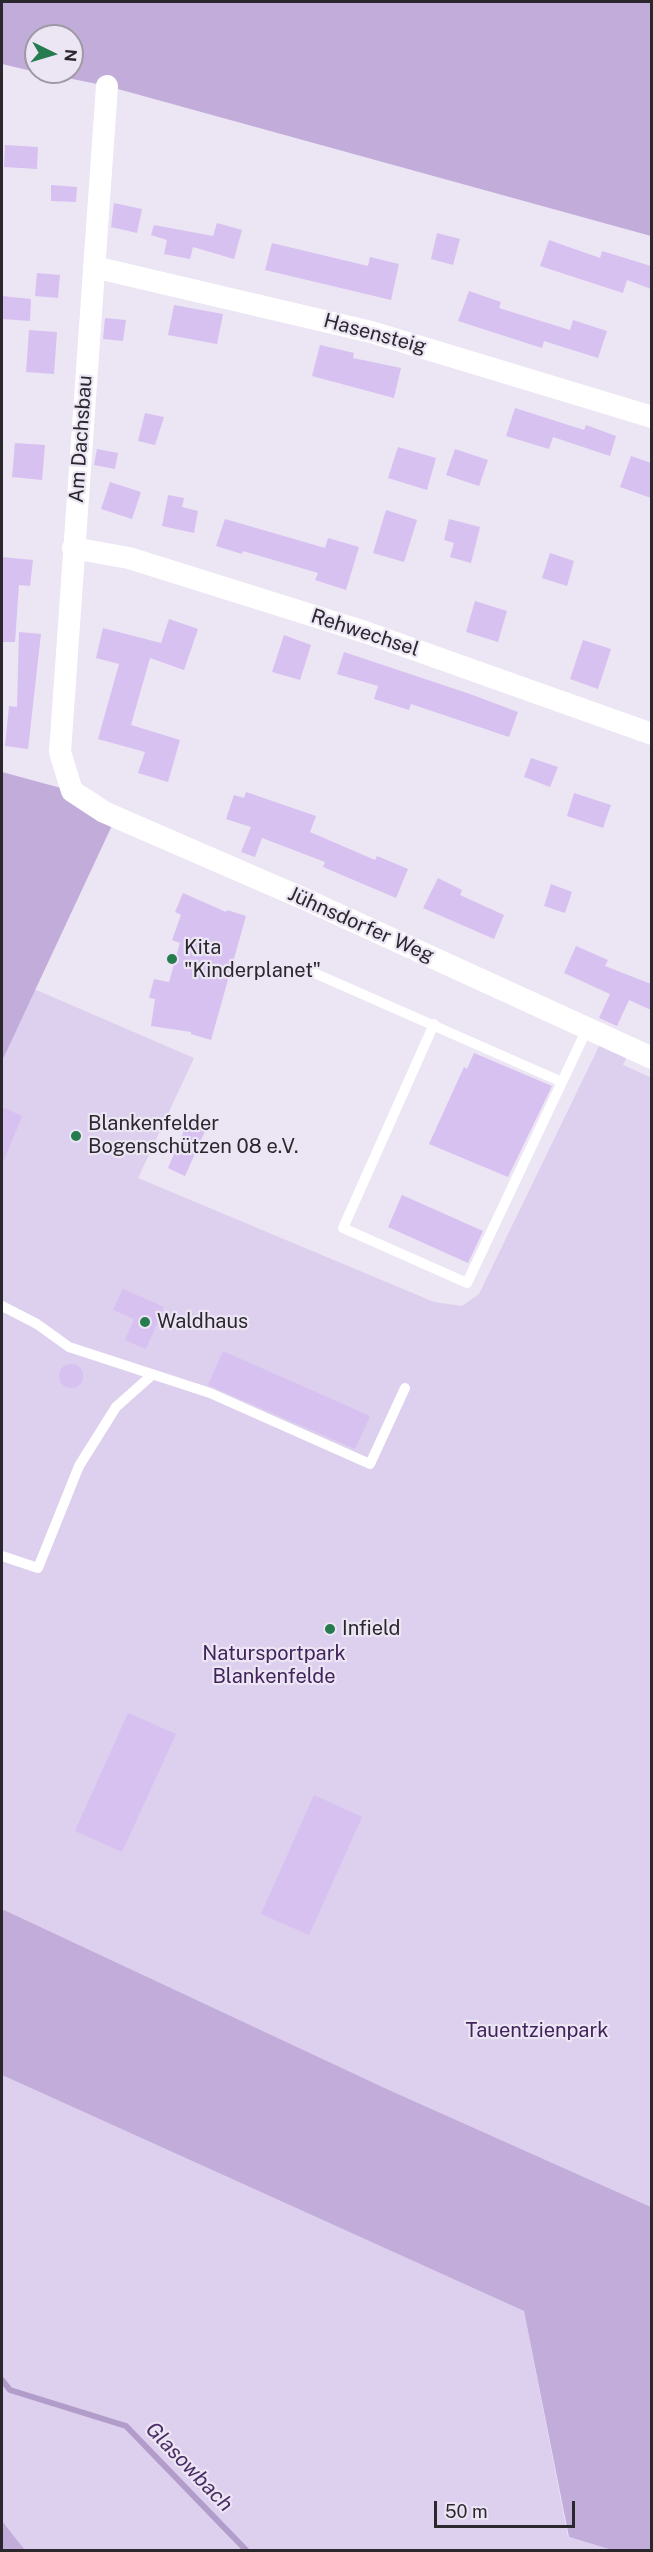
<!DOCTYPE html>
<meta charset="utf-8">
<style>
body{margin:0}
#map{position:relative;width:653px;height:2552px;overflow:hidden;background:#ece5f4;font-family:"Public Sans",sans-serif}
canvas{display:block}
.frame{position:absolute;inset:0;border:3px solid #2a272d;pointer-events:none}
.north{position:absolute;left:24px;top:24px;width:60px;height:60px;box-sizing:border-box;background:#ece5f4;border:2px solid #9e99a4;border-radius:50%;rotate:95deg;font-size:16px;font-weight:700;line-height:24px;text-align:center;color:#2a272d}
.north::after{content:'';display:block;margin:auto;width:21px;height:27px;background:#267b4f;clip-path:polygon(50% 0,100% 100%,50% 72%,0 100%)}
.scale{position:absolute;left:434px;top:2501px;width:141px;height:27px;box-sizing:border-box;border:3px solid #2a272d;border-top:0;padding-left:8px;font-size:18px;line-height:21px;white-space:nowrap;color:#2a272d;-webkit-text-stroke:4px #ece5f4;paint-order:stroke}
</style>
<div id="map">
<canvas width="653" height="2552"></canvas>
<div class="frame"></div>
<div class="north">N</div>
<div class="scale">50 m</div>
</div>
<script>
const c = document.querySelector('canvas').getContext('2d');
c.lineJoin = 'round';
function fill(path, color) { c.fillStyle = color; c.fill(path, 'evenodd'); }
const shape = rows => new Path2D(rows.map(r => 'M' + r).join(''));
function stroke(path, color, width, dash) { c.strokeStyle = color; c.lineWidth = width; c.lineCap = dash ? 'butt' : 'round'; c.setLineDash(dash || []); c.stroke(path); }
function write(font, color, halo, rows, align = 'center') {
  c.font = font + ' "Public Sans",sans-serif'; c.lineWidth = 4.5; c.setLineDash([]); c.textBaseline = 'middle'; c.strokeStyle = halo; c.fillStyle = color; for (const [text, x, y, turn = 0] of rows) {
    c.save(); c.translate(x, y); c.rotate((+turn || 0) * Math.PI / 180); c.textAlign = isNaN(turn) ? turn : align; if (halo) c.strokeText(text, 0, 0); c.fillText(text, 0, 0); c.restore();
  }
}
fill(shape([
 [34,989,194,1058,138,1178,434,1302,462,1306,479,1294,604,1036,631,1048,623,1065,652,1078,651,2207,389,2090,2,1909,2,1061],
 [2,2075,524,2311,568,2537,612,2550,25,2550,2,2521]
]), '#ddcfee');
fill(shape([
 [2,2,651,2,651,236,107,86,38,72,72,72,72,36,36,36,36,72,2,64],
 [2,772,72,791,116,817,2,1061],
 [2,1909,389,2090,651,2207,651,2550,612,2550,569,2537,524,2311,2,2075],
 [2,2521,25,2550,2,2550]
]), '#c2acda');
stroke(shape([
 [2,2380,10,2390,126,2426,246,2550]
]), '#b29cca', 6);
fill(shape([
 [5,145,38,147,37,169,4,167],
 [51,185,77,187,76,202,51,201],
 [114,203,142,209,137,233,111,227],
 [217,223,242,230,234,259,193,247,190,259,164,254,167,240,151,235,154,225,213,236],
 [437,233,460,239,453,265,431,259],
 [549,240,600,258,602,251,651,266,651,289,627,280,623,293,540,266],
 [272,243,368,266,370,257,399,264,391,300,265,270],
 [37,273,60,275,58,298,35,296],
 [469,291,501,302,499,308,570,330,573,320,607,331,598,358,544,341,542,348,458,321],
 [2,296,31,299,30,321,2,319],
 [174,305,223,314,217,344,168,335],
 [105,318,126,320,123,341,103,339],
 [29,330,57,332,54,374,26,372],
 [320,345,354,353,353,358,401,368,394,398,312,376],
 [515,408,584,430,586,425,616,436,610,456,553,437,549,449,506,436],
 [145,413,164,417,155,445,138,441],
 [15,443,45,445,42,480,12,477],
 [398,447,436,458,427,490,388,478],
 [97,449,118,453,115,469,94,465],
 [455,449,488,460,479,486,446,475],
 [631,456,651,463,651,498,620,487],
 [110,482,141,492,132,519,101,509],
 [168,495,184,498,182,507,198,511,194,533,162,526],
 [386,510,417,520,404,562,373,553],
 [225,519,325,548,328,538,359,547,346,590,315,580,318,573,243,551,242,554,216,546],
 [449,519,480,527,471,563,450,557,454,543,444,540],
 [550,553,574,561,567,586,542,578],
 [2,557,33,560,30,586,19,585,15,642,2,642],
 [475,601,507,611,498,642,466,632],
 [169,619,198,629,184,670,150,658,131,725,180,740,168,782,138,773,145,752,98,739,119,664,96,658,103,628,161,643],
 [19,632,41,634,28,749,5,746,9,706,17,707],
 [284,635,311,645,300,680,272,672],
 [583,640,611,649,598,689,570,679],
 [344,652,470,694,518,712,509,737,411,704,409,710,374,699,378,686,337,674],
 [531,758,558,767,550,787,524,777],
 [246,792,316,816,310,832,375,860,377,856,408,869,396,898,323,867,325,862,262,838,255,857,241,852,251,827,226,819,234,795,244,798],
 [574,793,611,805,603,828,567,816],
 [438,878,462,890,460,895,504,915,494,939,423,908],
 [551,884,572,892,565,913,544,906],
 [183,893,226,912,227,910,246,916,211,1040,191,1034,191,1032,151,1026,155,999,149,998,154,979,169,982,180,943,172,940,181,915,175,912],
 [576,946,608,960,605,966,651,984,651,1010,629,1000,617,1026,599,1018,610,994,564,973],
 [474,1053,552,1086,508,1177,429,1144,464,1067,467,1069],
 [2,1107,22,1116,2,1165],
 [188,1121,206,1129,185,1176,168,1168],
 [402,1195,483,1231,468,1263,388,1227],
 [123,1289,164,1307,146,1349,125,1340,134,1319,113,1310],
 [223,1351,370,1416,355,1449,208,1385],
 '59 1376a12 12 0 1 1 24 0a12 12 0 1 1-24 0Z',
 [128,1713,176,1734,122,1852,75,1831],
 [314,1795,362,1817,309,1935,261,1914]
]), '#d7c1f0');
stroke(shape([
 [312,972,562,1082],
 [434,1024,343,1228,467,1283,587,1029],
 [2,1306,37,1324,69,1347,210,1393,370,1464,405,1388],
 [2,1556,38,1568,79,1466,116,1407,152,1375]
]), '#fff', 10);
stroke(shape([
 [107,86,60,752,72,791,104,812,309,901,652,1058],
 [94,267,371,332,652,417],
 [73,548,129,558,365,632,652,734]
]), '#fff', 22);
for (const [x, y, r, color] of [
 [172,959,6,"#267b4f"],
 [76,1136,6,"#267b4f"],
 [145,1322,6,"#267b4f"],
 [330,1629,6,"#267b4f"]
]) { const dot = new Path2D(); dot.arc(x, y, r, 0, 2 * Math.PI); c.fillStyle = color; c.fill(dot); stroke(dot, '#ece5f4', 2); }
write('20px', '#2a272d', '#ece5f4', [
 ["Hasensteig",375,334,15],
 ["Am Dachsbau",81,439,-86],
 ["Rehwechsel",365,633,18],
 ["Jühnsdorfer Weg",361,925,24]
]);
write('20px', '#2a272d', '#ece5f4', [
 ["Kita",184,948],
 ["\"Kinderplanet\"",184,971],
 ["Blankenfelder",88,1124],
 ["Bogenschützen 08 e.V.",88,1147],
 ["Waldhaus",157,1322],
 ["Infield",342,1629]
], 'left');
write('20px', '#42245c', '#ece5f4', [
 ["Natursportpark",274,1654],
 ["Blankenfelde",274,1677],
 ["Tauentzienpark",537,2031]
]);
write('italic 21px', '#4b2d66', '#ece5f4', [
 ["Glasowbach",189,2467,46]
]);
</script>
